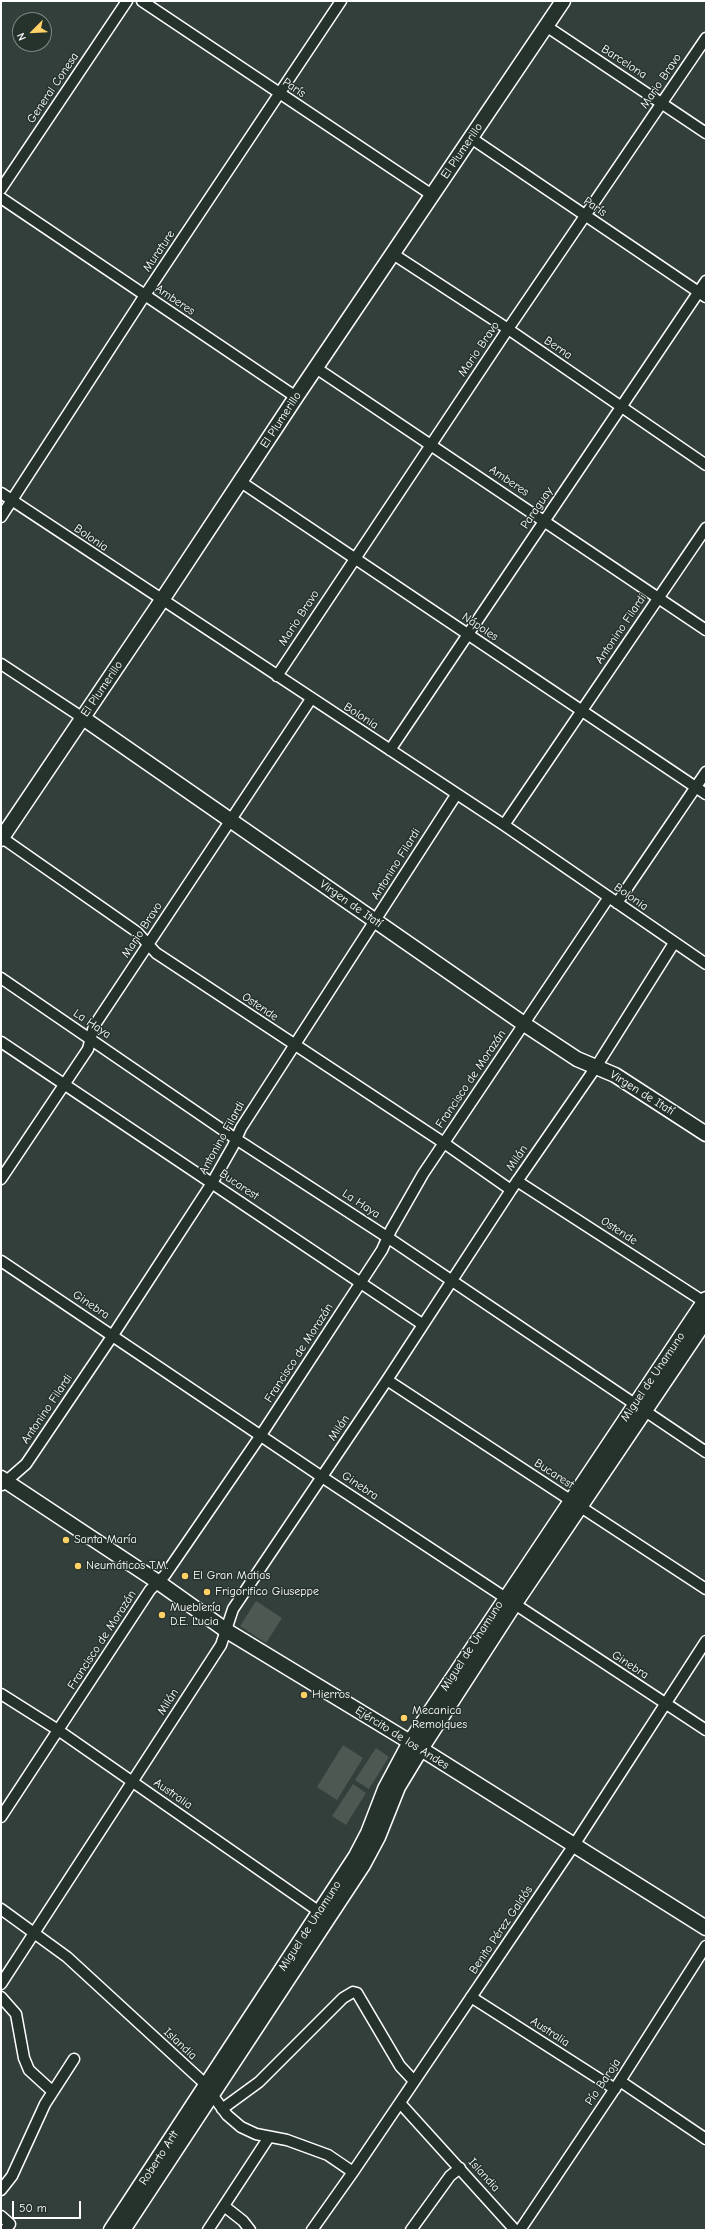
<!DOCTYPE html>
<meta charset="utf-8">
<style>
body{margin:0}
#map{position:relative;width:707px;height:2231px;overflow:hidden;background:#333f3a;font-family:"Comic Neue",sans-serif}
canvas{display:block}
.frame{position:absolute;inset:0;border:2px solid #fff;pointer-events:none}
.north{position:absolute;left:12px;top:12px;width:40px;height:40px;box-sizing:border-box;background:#26332d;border:1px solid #7d8581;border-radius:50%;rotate:246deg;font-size:11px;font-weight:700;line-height:16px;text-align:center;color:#fff}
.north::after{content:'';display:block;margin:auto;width:14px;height:18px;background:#ffd166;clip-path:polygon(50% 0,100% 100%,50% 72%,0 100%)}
.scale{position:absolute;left:12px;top:2201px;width:69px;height:18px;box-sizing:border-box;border:2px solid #fff;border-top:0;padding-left:5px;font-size:12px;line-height:14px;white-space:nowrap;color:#fff;-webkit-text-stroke:3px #26332d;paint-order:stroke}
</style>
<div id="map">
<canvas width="707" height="2231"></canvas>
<div class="frame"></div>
<div class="north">N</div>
<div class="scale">50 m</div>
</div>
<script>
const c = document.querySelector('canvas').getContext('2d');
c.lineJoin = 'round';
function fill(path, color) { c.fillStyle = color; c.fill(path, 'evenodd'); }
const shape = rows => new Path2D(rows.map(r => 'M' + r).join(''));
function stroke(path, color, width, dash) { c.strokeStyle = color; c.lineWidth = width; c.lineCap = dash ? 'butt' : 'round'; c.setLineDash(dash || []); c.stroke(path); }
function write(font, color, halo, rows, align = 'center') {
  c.font = font + ' "Comic Neue",sans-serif'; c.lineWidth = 3; c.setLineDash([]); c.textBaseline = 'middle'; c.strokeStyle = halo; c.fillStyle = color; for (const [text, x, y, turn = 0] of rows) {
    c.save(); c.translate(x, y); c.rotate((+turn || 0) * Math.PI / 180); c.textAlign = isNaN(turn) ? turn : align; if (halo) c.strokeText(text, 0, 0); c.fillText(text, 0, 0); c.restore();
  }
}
fill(shape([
 [256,1601,282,1618,266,1643,240,1626],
 [343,1745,363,1758,337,1800,317,1787],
 [376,1748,389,1757,369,1789,355,1780],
 [353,1784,366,1793,346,1825,332,1816]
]), '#4d5853');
const street = shape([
 [142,1,432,195],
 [546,26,706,133],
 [471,138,706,297],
 [1,189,127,1],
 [1,198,296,397],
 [393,254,508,329,706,465],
 [316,368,706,630],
 [241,482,706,794],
 [1,493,504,825,706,964],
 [1,517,145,295,341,1],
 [1,664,83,718],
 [277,676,508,329,706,38],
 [390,750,706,281],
 [504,825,706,528],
 [1,837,137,932,156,953,444,1143,511,1190],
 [617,903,706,772],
 [1,978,236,1139,387,1237,706,1452],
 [1,1042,422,1324],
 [1,1179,88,1049,94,1026,311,699],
 [517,1181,706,1303],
 [1,1261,322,1477,706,1730],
 [387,1380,706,1589],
 [2,1485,26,1464,113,1335,212,1183,233,1146,241,1128,456,795],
 [1,1694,58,1730,324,1915],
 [1,1817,150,1590,165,1575,261,1435,382,1250,391,1230,423,1174,609,897],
 [1,1909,67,1957,202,2081,227,2115,241,2127,256,2134,287,2140,328,2155,353,2172],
 [1,1984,221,1645,233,1609,387,1380,511,1190,596,1067,674,943],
 [1,1997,16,2014,24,2058,29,2070,52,2091],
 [471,1997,615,2089],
 [620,2081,706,2139],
 [400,2103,515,2230],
 [222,2109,259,2082,343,1998,353,1992,357,1993,400,2066,414,2081],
 [1,2190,12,2176,45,2104,74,2059],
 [224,2206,243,2221,250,2230],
 [1,2216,10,2224,5,2230],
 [208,2230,269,2137],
 [312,2230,353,2172,574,1845,706,1641],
 [411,2230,450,2176,460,2168],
 [520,2230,620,2081,706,1946]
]);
const secondary = shape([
 [83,718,524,1024,577,1059,615,1075,706,1134],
 [1,839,162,600,296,397,563,1],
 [1,1478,158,1582,227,1631,410,1742,706,1928],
 [111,2230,356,1856,368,1833,385,1789,410,1742,706,1299],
 [123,2230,363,1865,378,1837,398,1787,421,1749,514,1605,706,1320]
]);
stroke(street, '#fff', 13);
stroke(secondary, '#fff', 17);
stroke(street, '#26332d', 10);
stroke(secondary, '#26332d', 14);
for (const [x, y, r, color] of [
 [66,1540,4,"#ffd166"],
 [78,1566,4,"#ffd166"],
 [185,1576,4,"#ffd166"],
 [207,1592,4,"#ffd166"],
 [162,1615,4,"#ffd166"],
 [304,1695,4,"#ffd166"],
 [404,1718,4,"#ffd166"]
]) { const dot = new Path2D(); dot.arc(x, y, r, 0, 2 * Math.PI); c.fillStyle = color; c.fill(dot); stroke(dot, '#26332d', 1.5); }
write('12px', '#fff', '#26332d', [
 ["Barcelona",624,62,33],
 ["Mario Bravo",661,81,-56],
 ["General Conesa",53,88,-56],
 ["París",294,88,34],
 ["El Plumerillo",462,151,-56],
 ["París",595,207,34],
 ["Murature",159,251,-56],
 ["Amberes",175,300,34],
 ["Berna",558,348,34],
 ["Mario Bravo",479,349,-56],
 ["El Plumerillo",281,420,-57],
 ["Amberes",509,481,34],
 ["Paraguay",537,508,-56],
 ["Bolonia",91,538,34],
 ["Mario Bravo",299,618,-57],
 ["Nápoles",480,627,34],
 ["Antonino Filardi",621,629,-56],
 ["El Plumerillo",102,689,-56],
 ["Bolonia",361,716,33],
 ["Antonino Filardi",396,864,-58],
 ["Bolonia",631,897,35],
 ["Virgen de Itatí",351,904,35],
 ["Mario Bravo",142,930,-57],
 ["Ostende",260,1007,34],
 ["La Haya",92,1024,34],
 ["Francisco de Morazán",471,1079,-56],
 ["Virgen de Itatí",642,1093,32],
 ["Antonino Filardi",222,1138,-61],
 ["Milán",517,1158,-55],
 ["Bucarest",239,1185,34],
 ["La Haya",361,1204,33],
 ["Ostende",619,1231,33],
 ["Ginebra",91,1305,34],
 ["Francisco de Morazán",299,1353,-57],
 ["Miguel de Unamuno",653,1377,-56],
 ["Antonino Filardi",47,1409,-56],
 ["Milán",339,1428,-56],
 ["Bucarest",554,1474,33],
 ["Ginebra",360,1486,34],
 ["Francisco de Morazán",102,1640,-57],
 ["Miguel de Unamuno",472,1646,-57],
 ["Ginebra",630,1665,33],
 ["Milán",168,1702,-57],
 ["Ejército de los Andes",402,1738,32],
 ["Australia",173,1794,35],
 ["Miguel de Unamuno",310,1926,-57],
 ["Benito Pérez Galdós",501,1930,-56],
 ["Australia",550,2032,33],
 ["Islandia",180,2044,43],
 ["Pío Baroja",603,2082,-56],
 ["Roberto Arlt",159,2158,-57],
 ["Islandia",484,2175,48]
]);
write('12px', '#fff', '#26332d', [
 ["Santa María",74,1540],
 ["Neumáticos T.M.",86,1566],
 ["El Gran Matias",193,1576],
 ["Frigorifico Giuseppe",215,1592],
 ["Mueblería",170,1608],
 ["D.E. Lucia",170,1622],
 ["Hierros",312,1695],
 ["Mecanica",412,1711],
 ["Remolques",412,1725]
], 'left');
</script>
